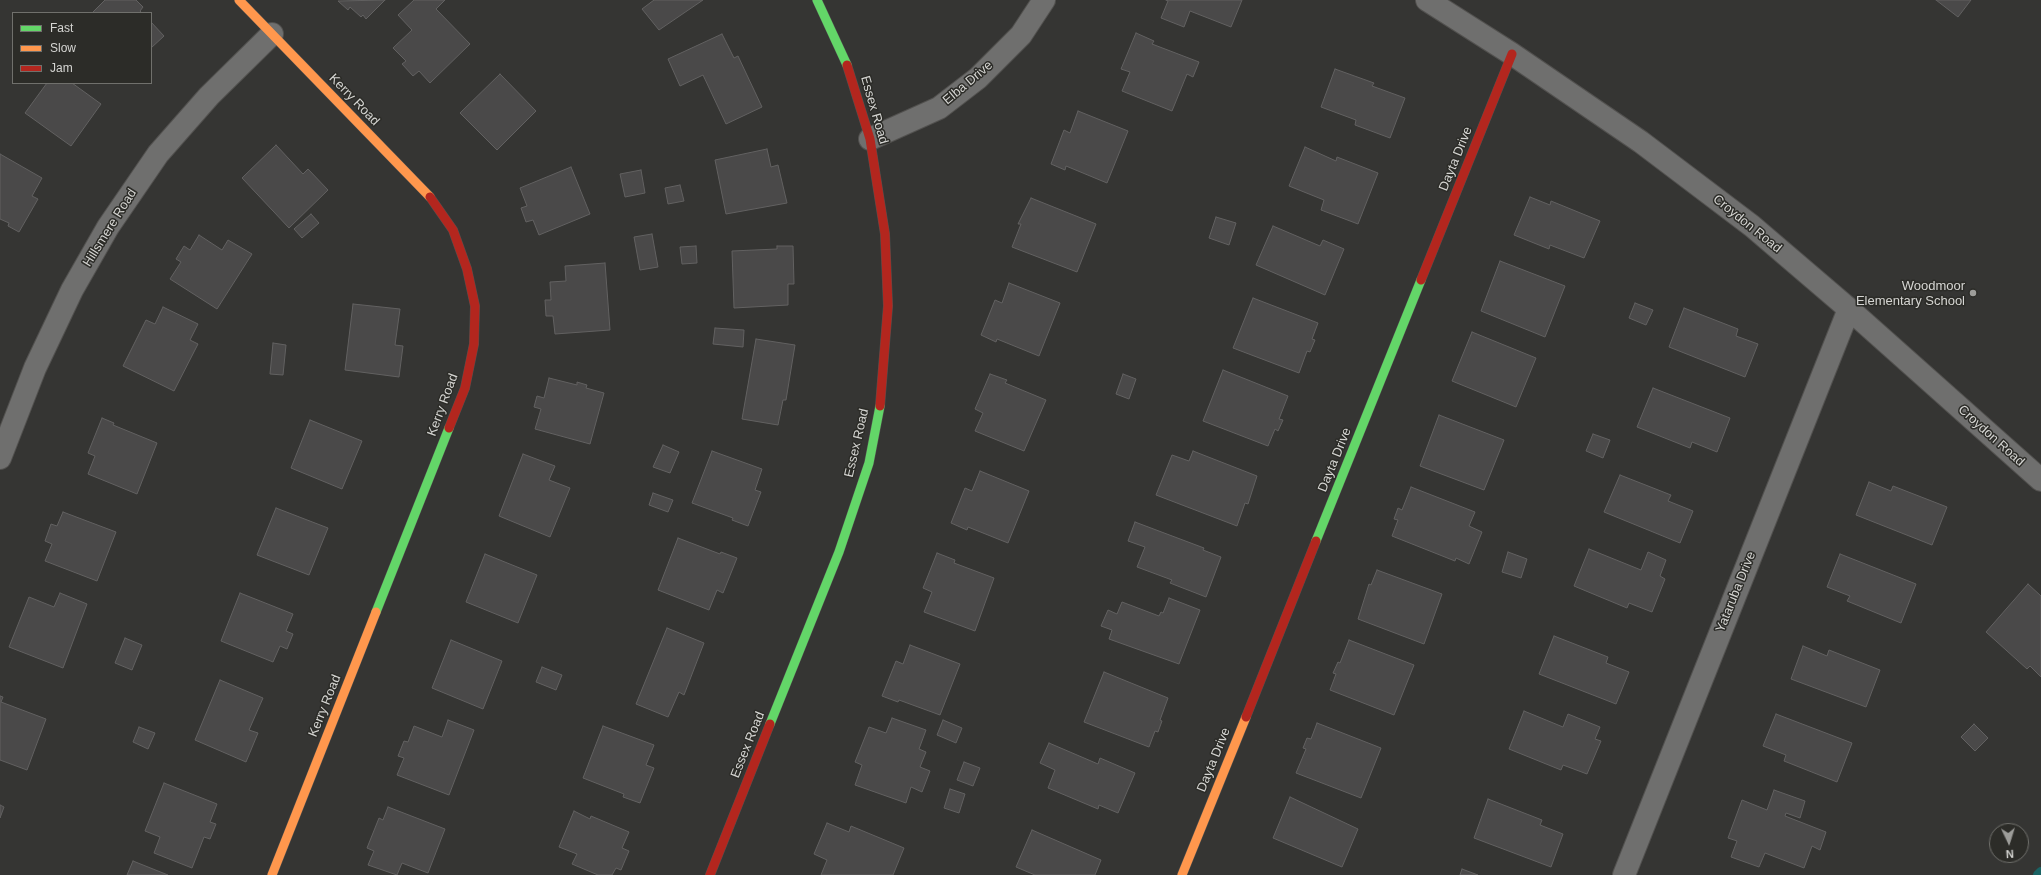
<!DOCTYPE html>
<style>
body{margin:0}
#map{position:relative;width:2041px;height:875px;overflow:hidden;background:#353533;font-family:Arial,sans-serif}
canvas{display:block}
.legend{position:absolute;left:12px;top:12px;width:140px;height:72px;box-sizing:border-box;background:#2c2c28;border:1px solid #70706c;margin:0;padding:5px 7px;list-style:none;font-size:12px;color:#d5d5d2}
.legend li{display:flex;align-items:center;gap:8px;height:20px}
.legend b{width:20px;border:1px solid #70706c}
.north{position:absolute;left:1989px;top:823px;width:40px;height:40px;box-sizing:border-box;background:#2c2c28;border:1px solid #70706c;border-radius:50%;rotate:176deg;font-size:11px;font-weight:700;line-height:16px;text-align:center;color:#d5d5d2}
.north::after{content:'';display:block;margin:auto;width:14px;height:18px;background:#9d9d9a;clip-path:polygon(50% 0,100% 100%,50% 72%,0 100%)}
</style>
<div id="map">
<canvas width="2041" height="875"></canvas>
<ul class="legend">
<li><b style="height:5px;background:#63d668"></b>Fast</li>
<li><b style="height:5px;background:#ff974d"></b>Slow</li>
<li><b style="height:5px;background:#b3261e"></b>Jam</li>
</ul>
<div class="north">N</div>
</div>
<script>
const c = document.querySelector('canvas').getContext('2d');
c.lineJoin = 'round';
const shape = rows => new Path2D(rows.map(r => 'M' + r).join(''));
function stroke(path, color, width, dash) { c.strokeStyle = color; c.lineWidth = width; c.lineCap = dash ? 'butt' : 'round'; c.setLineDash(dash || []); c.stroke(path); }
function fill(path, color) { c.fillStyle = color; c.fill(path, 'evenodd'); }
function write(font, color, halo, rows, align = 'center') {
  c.font = font + ' Arial,sans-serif'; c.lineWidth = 3; c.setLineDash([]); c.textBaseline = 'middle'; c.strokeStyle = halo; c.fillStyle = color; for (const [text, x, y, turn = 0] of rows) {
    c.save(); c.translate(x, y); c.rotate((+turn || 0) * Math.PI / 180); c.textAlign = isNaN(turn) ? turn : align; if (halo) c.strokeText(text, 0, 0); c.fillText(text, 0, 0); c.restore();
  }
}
stroke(shape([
 [2038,875,2041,872]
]), '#1a6364', 10);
const building = shape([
 [105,0,136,0,143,7,140,11,142,13,92,13,105,0],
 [385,0,366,19,363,15,361,17,350,7,348,10,338,1,385,0],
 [414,0,445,0,436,9,470,44,430,83,419,71,413,76,402,64,406,61,393,48,412,30,398,15,414,0],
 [654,0,703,0,659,30,642,9,654,0],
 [1166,0,1242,0,1231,27,1190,11,1184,27,1161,18,1168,1,1166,0],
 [1936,0,1971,0,1958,17,1936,0],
 [151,22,164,36,151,48,151,22],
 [1136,33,1154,41,1152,44,1199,62,1193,77,1187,74,1172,111,1122,91,1130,72,1121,69,1136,33],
 [722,34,734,58,738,56,762,107,726,124,703,75,680,86,668,59,722,34],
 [1335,69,1374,83,1372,86,1405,98,1390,138,1355,125,1356,120,1321,107,1335,69],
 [500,74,536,111,497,150,460,113,500,74],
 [47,83,72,83,101,104,71,146,25,113,47,83],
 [1078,111,1128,131,1107,183,1066,166,1065,170,1051,164,1064,130,1070,133,1078,111],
 [276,145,303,174,308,169,328,190,289,228,242,178,276,145],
 [1305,147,1336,161,1337,157,1378,173,1358,224,1321,210,1324,200,1289,186,1305,147],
 [767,149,771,167,778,165,787,203,726,214,715,160,767,149],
 [0,154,42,178,32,196,38,199,19,232,8,226,9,223,0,219,0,154],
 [571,167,590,214,539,235,533,220,526,222,521,208,527,206,520,188,571,167],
 [641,170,645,193,625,197,620,174,641,170],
 [680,185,684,201,668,204,665,188,680,185],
 [1530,197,1550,205,1551,201,1600,221,1584,258,1550,245,1549,249,1514,235,1530,197],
 [1031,198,1096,224,1077,272,1012,247,1021,224,1018,224,1031,198],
 [311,214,319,223,302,238,294,229,311,214],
 [1216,217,1236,223,1229,245,1209,238,1216,217],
 [1273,226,1320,246,1323,240,1344,249,1325,295,1256,265,1273,226],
 [652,234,658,267,640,270,634,237,652,234],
 [199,235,222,250,228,240,252,254,217,309,170,279,181,262,176,259,184,246,190,250,199,235],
 [696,246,697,263,682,264,680,247,696,246],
 [777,246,793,246,794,284,788,284,788,305,734,308,732,251,777,249,777,246],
 [1500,261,1565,286,1545,337,1481,311,1500,261],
 [605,263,610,330,555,334,553,316,546,316,545,300,551,300,550,282,566,281,565,266,605,263],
 [1009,283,1060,303,1039,356,997,339,996,342,981,335,995,300,1002,303,1009,283],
 [1253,298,1318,323,1312,339,1315,340,1310,352,1307,351,1299,373,1233,348,1253,298],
 [1635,303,1653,310,1646,325,1629,318,1635,303],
 [353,304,400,309,395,345,403,346,399,377,345,370,353,304],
 [163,307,198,324,190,340,198,344,174,391,123,366,146,320,155,324,163,307],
 [1684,308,1738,329,1736,336,1758,344,1745,377,1669,347,1684,308],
 [715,328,744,330,743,347,713,344,715,328],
 [1472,332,1536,358,1516,407,1452,381,1472,332],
 [756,339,795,345,786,400,783,400,778,425,742,419,756,339],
 [273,343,286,345,283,375,270,374,273,343],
 [1223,370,1288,396,1279,419,1283,420,1278,431,1275,429,1268,446,1203,421,1223,370],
 [990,374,1007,380,1005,383,1046,400,1024,451,975,431,983,413,975,409,990,374],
 [1123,374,1136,379,1129,399,1116,394,1123,374],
 [549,378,577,385,577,382,587,385,586,388,604,393,590,444,535,429,541,409,534,407,537,396,544,398,549,378],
 [1653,388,1730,418,1717,452,1692,442,1690,448,1637,427,1653,388],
 [1439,415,1504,440,1484,490,1420,466,1439,415],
 [102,418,114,423,113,425,157,443,137,494,88,474,95,456,88,453,102,418],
 [310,420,362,441,342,489,291,468,310,420],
 [1593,434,1610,440,1603,458,1586,451,1593,434],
 [663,445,679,452,670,473,653,467,663,445],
 [712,451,762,469,755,490,761,492,748,526,732,520,733,518,692,503,712,451],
 [1193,451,1257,476,1248,504,1245,503,1237,526,1156,495,1172,455,1189,461,1193,451],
 [523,454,555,466,549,480,570,488,550,537,499,516,523,454],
 [980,471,1029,491,1008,543,968,527,967,530,951,523,965,488,972,491,980,471],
 [1620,475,1671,495,1668,501,1693,511,1680,543,1604,512,1620,475],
 [1869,482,1891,491,1893,486,1947,507,1932,545,1856,515,1869,482],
 [1411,487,1475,512,1469,526,1482,532,1469,564,1456,558,1455,561,1392,536,1398,520,1394,519,1398,508,1402,510,1411,487],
 [653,493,673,500,668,512,649,505,653,493],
 [276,508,328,528,309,575,257,555,276,508],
 [63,512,116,532,97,581,45,561,52,544,45,541,51,524,57,526,63,512],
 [1135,522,1204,548,1203,550,1221,557,1206,597,1170,583,1172,580,1137,567,1145,547,1128,541,1135,522],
 [678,538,720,554,721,552,737,558,723,593,717,590,709,610,658,590,678,538],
 [1589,549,1641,570,1648,552,1666,560,1660,576,1665,579,1652,612,1629,603,1627,608,1574,586,1589,549],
 [1508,552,1527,559,1521,578,1502,572,1508,552],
 [937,553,955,560,954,563,994,578,975,631,924,612,932,592,923,588,937,553],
 [485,554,537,575,518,623,466,602,485,554],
 [1840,554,1916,584,1901,623,1847,601,1850,596,1827,587,1840,554],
 [1377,570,1442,594,1424,644,1358,619,1369,584,1371,585,1377,570],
 [2028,584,2041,596,2041,677,2030,666,2027,669,1986,632,2028,584],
 [60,593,87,604,63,668,9,647,29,597,54,607,60,593],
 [240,593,293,614,286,631,293,634,287,649,280,646,273,662,221,641,240,593],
 [1169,598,1200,610,1179,664,1109,639,1112,630,1101,626,1108,610,1117,614,1122,602,1159,616,1161,612,1163,613,1169,598],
 [667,628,704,643,684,695,679,692,668,717,636,704,667,628],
 [1554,636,1608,657,1606,663,1629,672,1616,704,1539,674,1554,636],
 [125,638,142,645,132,670,115,663,125,638],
 [451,640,502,661,483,709,432,688,451,640],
 [1349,640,1414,665,1394,715,1330,690,1336,674,1333,673,1338,662,1340,663,1349,640],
 [910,645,960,664,940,715,899,700,898,702,882,696,896,661,903,664,910,645],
 [1803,646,1827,656,1829,650,1880,670,1866,707,1791,679,1803,646],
 [542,667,562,675,556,690,536,682,542,667],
 [1104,672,1168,698,1160,720,1162,721,1158,732,1155,731,1149,747,1084,722,1104,672],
 [220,680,263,698,249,730,258,733,246,762,195,740,220,680],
 [0,696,3,697,1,702,46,719,27,770,0,760,0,696],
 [1524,711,1563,727,1568,714,1600,727,1595,739,1601,741,1587,774,1563,765,1561,770,1509,749,1524,711],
 [1776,714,1852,743,1837,782,1784,761,1786,755,1763,746,1776,714],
 [892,718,926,730,919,749,926,752,920,767,930,771,922,792,911,787,906,803,855,785,862,765,855,762,869,727,886,733,892,718],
 [448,720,474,730,449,795,397,775,404,758,398,756,404,741,408,742,414,726,442,737,448,720],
 [943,720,962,728,956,743,937,735,943,720],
 [1317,723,1381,748,1361,798,1296,773,1306,749,1303,748,1307,738,1311,739,1317,723],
 [1974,724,1988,738,1975,751,1961,737,1974,724],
 [603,726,654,745,646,765,654,768,640,803,623,797,624,794,583,778,603,726],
 [139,727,155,733,148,749,133,742,139,727],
 [1049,743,1098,764,1100,758,1135,773,1118,813,1099,805,1098,809,1048,788,1055,770,1040,763,1049,743],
 [964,762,980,768,973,786,957,780,964,762],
 [164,783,217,804,210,822,216,824,210,839,204,837,192,868,154,853,160,837,145,831,164,783],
 [950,789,965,794,959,813,944,808,950,789],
 [1774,790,1805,801,1800,818,1786,813,1785,816,1826,832,1820,850,1812,846,1804,868,1765,853,1759,867,1731,857,1737,841,1728,838,1742,800,1767,810,1774,790],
 [1290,797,1358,829,1342,867,1273,838,1290,797],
 [1488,799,1542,820,1540,825,1563,834,1551,867,1474,838,1488,799],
 [0,805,4,807,0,818,0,805],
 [388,807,445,829,428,873,402,863,397,875,368,865,374,851,367,848,379,818,383,820,388,807],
 [574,811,590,819,591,816,629,832,622,848,629,851,621,870,616,868,612,875,598,875,572,864,577,854,559,847,574,811],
 [827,823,849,832,851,826,904,848,893,875,821,875,827,860,814,854,827,823],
 [1032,830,1101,860,1095,875,1035,875,1016,867,1032,830],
 [133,861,168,875,127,875,133,861],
 [1462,869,1478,875,1460,875,1462,869]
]);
fill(building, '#4a4949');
stroke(building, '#626161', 1);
const street = shape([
 [1427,0,1512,54,1641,142,1752,226,1849,309,2041,480],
 [870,139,939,108,978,78,1021,35,1044,0],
 [0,458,35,368,72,290,108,227,158,154,209,96,272,34],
 [1624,875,1849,309]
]);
const fast = shape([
 [817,0,847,65],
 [1316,541,1421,280],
 [376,612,449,428],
 [770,724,839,552,869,463,880,406]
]);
const slow = shape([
 [239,0,430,197],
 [272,875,376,612],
 [1182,875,1246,717]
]);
const jam = shape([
 [847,65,870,139,885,234,888,306,880,406],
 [430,197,453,230,467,269,475,306,474,344,465,388,449,428],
 [1421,280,1512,54],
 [1246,717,1316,541],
 [710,875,770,724]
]);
stroke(street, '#52514f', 24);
stroke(fast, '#52514f', 10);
stroke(slow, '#52514f', 10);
stroke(jam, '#52514f', 10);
stroke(street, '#6f6f6e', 22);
stroke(fast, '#63d668', 9);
stroke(slow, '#ff974d', 9);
stroke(jam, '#b3261e', 9);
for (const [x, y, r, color] of [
 [1973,293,4,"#9d9d9a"]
]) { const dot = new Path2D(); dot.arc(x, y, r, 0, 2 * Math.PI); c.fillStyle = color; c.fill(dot); stroke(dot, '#2c2c28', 1.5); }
write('13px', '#d5d5d2', '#2c2c28', [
 ["Elba Drive",968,83,-40],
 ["Kerry Road",354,100,46],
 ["Essex Road",874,110,74],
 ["Dayta Drive",1456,159,-68],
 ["Croydon Road",1747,224,39],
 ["Hillsmere Road",110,228,-58],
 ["Kerry Road",443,405,-70],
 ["Croydon Road",1991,436,42],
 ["Essex Road",857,443,-77],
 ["Dayta Drive",1335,460,-68],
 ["Yataruba Drive",1736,592,-68],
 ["Kerry Road",325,706,-68],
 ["Essex Road",748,745,-68],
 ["Dayta Drive",1214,760,-68]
]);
write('13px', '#d5d5d2', '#2c2c28', [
 ["Woodmoor",1965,286],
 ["Elementary School",1965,301]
], 'right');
</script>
